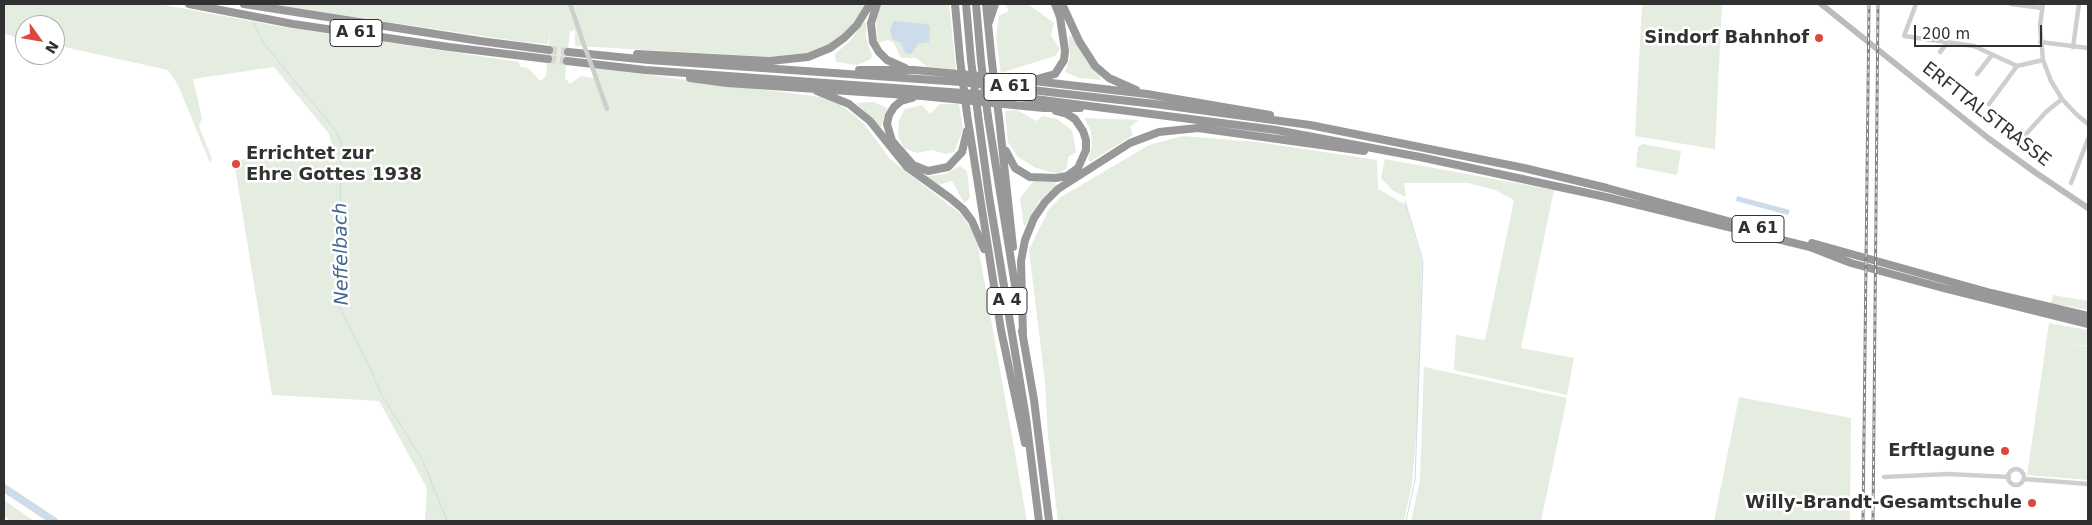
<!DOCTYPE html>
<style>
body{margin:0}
#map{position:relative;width:2092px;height:525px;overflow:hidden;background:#fff;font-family:"DejaVu Sans",sans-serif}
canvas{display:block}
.frame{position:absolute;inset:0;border:5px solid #313131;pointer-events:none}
.north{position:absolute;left:15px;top:15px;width:50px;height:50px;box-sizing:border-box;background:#fff;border:1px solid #adadad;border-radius:50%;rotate:122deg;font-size:14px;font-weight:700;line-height:20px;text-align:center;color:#313131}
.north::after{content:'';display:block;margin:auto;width:18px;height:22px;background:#de473d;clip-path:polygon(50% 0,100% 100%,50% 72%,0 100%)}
.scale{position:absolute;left:1914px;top:25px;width:128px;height:22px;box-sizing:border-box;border:2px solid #313131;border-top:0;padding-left:6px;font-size:15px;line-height:18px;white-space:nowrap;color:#313131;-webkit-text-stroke:4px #fff;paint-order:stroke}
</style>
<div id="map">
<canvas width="2092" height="525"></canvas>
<div class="frame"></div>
<div class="north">N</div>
<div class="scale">200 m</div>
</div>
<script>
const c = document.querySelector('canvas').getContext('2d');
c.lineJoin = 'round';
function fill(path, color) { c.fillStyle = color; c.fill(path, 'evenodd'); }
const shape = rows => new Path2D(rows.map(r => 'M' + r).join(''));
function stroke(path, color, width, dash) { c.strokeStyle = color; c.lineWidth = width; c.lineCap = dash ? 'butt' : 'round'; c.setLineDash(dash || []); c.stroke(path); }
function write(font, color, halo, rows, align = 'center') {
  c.font = font + ' "DejaVu Sans",sans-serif'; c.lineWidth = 5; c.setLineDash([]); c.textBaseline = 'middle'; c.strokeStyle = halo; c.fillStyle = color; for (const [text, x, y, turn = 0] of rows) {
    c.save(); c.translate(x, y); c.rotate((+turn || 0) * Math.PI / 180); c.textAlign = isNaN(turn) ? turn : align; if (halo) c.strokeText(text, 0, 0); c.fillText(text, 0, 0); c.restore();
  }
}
fill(shape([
 [4,4,159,4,283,27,519,62,520,67,528,68,540,81,546,76,550,31,548,44,523,42,266,4,868,4,855,24,839,40,807,55,775,57,575,46,575,30,570,32,565,78,570,84,581,76,598,79,595,68,820,97,837,103,853,114,865,125,890,159,962,215,972,231,978,246,1027,521,425,521,427,488,379,401,272,395,234,161,332,145,329,134,274,67,193,79,202,118,199,126,212,159,210,163,178,85,168,70,55,45,55,25,25,25,25,39,4,34],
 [881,4,949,4,956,70,927,67,916,58,901,58,894,43,888,40,878,43,876,15],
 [1005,4,1028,4,1054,23,1051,35,1060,49,1055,56,1001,73,996,37,999,16,1009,11],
 [1642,4,1722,4,1715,149,1635,136],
 [864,22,867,23,866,38,872,55,871,59,857,65,836,62,835,54,851,40],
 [1072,36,1087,62,1100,76,1100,80,1079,78,1065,72,1070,57,1068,37],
 [874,102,887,108,881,128,856,103],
 [940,104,959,104,963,129,954,152,945,154,932,150,917,153,904,148,898,136,899,120,905,109,922,105,930,114],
 [1017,110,1036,121,1043,116,1057,119,1072,130,1076,152,1068,157,1067,168,1058,174,1036,168,1018,157,1008,142,1005,111],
 [1084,118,1139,120,1130,127,1133,135,1090,162,1088,159,1092,147,1091,131],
 [1183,136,1257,142,1377,160,1378,189,1406,205,1422,261,1418,414,1412,484,1404,521,1058,521,1048,436,1045,382,1029,250,1049,209,1061,197,1149,145],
 [1643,144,1681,151,1677,175,1636,167,1638,146],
 [1385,159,1554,190,1521,348,1574,358,1567,395,1454,370,1456,335,1485,340,1514,200,1495,190,1468,183,1404,183,1406,197,1392,190,1381,178],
 [960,166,967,171,970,198,964,203,952,181,939,185,926,176,946,174],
 [1034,181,1055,182,1056,185,1040,200,1024,227,1020,198],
 [2053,295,2088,301,2088,310,2051,303],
 [2049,323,2088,330,2088,346,2071,343,2088,347,2088,480,2027,475],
 [1424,367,1567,398,1541,521,1411,521,1420,480],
 [1739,397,1851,418,1850,521,1714,521],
 [4,500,34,521,11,521,4,516]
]), '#e5ede0');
fill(shape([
 [894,21,927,24,930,26,929,42,918,44,911,54,905,53,901,43,892,39,890,29],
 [1737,196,1790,210,1788,215,1736,201]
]), '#cddceb');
stroke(shape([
 [253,21,265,45,336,131,341,143,339,307,369,366,381,394,422,459,447,521],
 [1405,201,1423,261,1415,480,1406,521]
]), '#cddceb', 1);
stroke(shape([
 [4,488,54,521]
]), '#cddceb', 8);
stroke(shape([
 [549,50,568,52],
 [548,59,567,61]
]), '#d6d6d6', 8, [8, 4]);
stroke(shape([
 [570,4,583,42],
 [1916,4,1904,36,1974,46,2017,66,2043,60],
 [2011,4,2042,8],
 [2043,4,2040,25,2043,60,2051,81,2062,99,2076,114,2088,124],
 [2040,42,2088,48],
 [2073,47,2079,4],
 [1940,52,1948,42],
 [1977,74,1992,55],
 [595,75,607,109],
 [1989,104,2017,66],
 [2026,134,2046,112,2062,99],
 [2071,183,2088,139],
 '2008 477a8 8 0 1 1 16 0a8 8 0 1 1-16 0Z',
 [1884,477,1948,474,2009,477],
 [2024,479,2088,484]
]), '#cecece', 4.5);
stroke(shape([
 [1821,4,1988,138,2036,173,2088,208]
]), '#bbb', 6);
stroke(shape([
 [189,4,293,24,449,47,548,59],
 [244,4,480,41,549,50],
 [877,4,871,23,873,42,879,52,887,60,905,68],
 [955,4,960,59],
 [966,4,971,60],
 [976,4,981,61],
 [986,4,992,63],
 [1062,4,1079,41,1095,66,1109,78,1136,90],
 [989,22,995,4],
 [568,52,649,60,961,82,1155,104,1310,125,1524,168,1607,188,1779,235],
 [637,54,770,61,808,57,830,48,844,38,857,25,870,4],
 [567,61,645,70,1019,97,1276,130,1420,157,1606,197,1810,247,1851,263,1943,288,2088,324],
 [859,70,914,70,1025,80,1147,94,1270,115],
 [690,78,727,83,922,96,1044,108,1080,108],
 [1037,79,1055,74,1064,60,1065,51,1060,17,1055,4],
 [817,91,849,104,870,121,907,167,950,198,963,209,972,221,984,249],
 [912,98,901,101,894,107,889,115,887,124,892,141,913,165,928,171,948,167,962,152,967,131],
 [967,114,1001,330,1025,443],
 [978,115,989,196,1026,418,1039,521],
 [988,117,1019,310],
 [999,118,1013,247],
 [1006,151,1015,168,1030,177,1056,178,1067,176,1078,168,1086,150,1086,140,1083,131,1075,119,1067,114,1056,111],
 [1812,243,1991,293,2088,316],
 [1022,331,1034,400,1049,521],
 [1023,335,1021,261,1025,240,1034,218,1045,202,1058,189,1130,143,1159,132,1198,128,1364,151]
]), '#989898', 8);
const rail = shape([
 [1863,521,1869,4],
 [1873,521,1878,4]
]);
stroke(rail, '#868686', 3);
stroke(rail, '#fff', 1, [4]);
stroke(shape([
 [583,42,595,75]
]), '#cecece', 4.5);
stroke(shape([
 [960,59,967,114],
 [971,60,978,115],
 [981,61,988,117],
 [992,63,999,118]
]), '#989898', 8);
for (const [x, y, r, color] of [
 [1819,38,5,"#de473d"],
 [236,164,5,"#de473d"],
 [2005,451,5,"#de473d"],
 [2032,503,5,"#de473d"]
]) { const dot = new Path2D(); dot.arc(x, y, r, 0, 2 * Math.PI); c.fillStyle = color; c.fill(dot); stroke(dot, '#fff', 2); }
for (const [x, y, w] of [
 [356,33,52],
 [1010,87,52],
 [1758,229,52],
 [1007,301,40]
]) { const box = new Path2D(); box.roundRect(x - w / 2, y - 13.5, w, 27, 4); c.fillStyle = '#fff'; c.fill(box); stroke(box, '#313131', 1); }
write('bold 16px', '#313131', null, [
 ["A 61",356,33],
 ["A 61",1010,87],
 ["A 61",1758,229],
 ["A 4",1007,301]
]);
write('bold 18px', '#313131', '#fff', [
 ["Sindorf Bahnhof",1809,38],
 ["Errichtet zur",246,154,"left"],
 ["Ehre Gottes 1938",246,175,"left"],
 ["Erftlagune",1995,451],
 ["Willy-Brandt-Gesamtschule",2022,503]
], 'right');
write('18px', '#313131', '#fff', [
 ["ERFTTALSTRASSE",1986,115,38]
]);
write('italic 19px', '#426790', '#fff', [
 ["Neffelbach",342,254,-91]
]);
</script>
